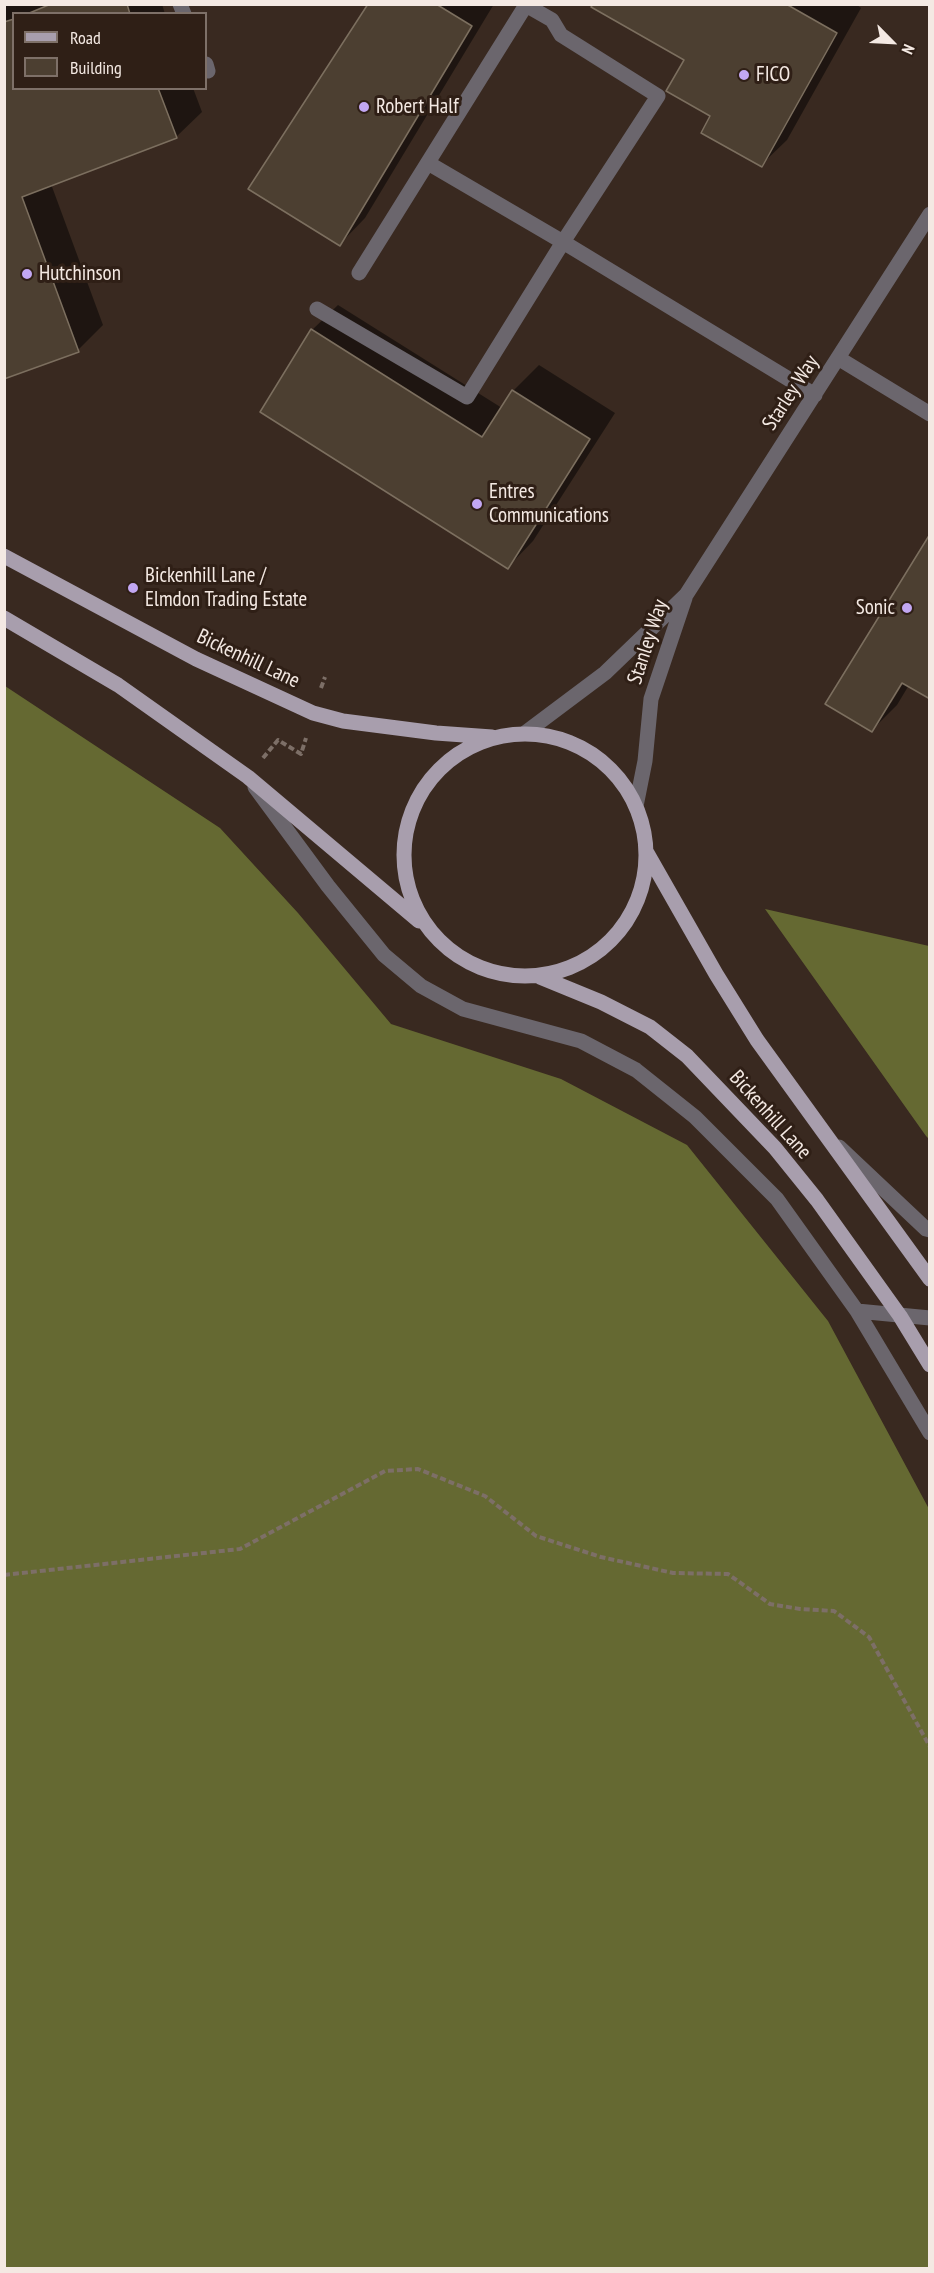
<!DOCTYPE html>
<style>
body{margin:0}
#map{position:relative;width:934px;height:2273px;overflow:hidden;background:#392920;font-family:"PT Sans Narrow",sans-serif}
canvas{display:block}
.frame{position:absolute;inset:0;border:6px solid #f4e9e3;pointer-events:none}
.legend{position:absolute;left:12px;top:12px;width:195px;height:78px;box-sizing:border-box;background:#2f1f16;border:2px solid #7e7068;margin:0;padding:8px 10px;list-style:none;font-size:18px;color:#f4e9e3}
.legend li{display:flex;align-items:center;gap:12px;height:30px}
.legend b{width:30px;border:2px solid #7e7068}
.north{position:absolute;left:862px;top:12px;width:60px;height:60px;-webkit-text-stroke:4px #2f1f16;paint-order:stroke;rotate:114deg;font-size:16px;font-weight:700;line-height:24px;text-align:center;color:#f4e9e3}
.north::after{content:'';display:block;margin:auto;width:21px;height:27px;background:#f4e9e3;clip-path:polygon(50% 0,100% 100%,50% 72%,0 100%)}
</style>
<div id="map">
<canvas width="934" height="2273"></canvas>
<div class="frame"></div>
<ul class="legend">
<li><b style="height:8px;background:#a89ead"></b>Road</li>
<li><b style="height:16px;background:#4c3f31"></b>Building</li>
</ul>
<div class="north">N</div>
</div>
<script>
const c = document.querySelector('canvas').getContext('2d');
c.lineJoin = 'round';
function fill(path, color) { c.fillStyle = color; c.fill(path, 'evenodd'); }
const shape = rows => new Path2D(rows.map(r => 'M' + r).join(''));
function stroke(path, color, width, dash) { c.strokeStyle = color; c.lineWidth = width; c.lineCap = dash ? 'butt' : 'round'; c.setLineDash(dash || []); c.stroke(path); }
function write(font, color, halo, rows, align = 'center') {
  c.font = font + ' "PT Sans Narrow",sans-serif'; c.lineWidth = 6; c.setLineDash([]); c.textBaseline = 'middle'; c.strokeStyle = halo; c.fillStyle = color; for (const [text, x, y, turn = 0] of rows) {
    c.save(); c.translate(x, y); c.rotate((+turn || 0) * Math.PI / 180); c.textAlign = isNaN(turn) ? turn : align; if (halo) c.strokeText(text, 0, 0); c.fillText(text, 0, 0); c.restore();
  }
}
fill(shape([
 [5,686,220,828,298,913,391,1024,561,1079,687,1145,828,1321,929,1509,929,2268,5,2268],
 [765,909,929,946,929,1139,926,1136]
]), '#656932');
fill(shape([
 [12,4,162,4,165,14,14,14,14,88,193,88,202,112,176,137,51,184,103,325,78,350,4,378,4,7],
 [370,4,494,4,365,218,340,244],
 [594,4,856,4,861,8,787,140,761,165,712,116,686,59],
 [338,305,502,408,513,391,539,365,615,413,533,541,508,567,312,330],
 [930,536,909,685,897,705,871,731],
 [905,675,907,677,891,703,888,703]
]), '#0007');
const building = shape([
 [51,4,127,4,130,14,27,14,51,4],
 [368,4,436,4,472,26,340,246,248,189,368,4],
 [593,4,786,4,837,33,762,167,701,133,710,116,666,91,684,60,591,7,593,4],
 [14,19,14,88,158,88,177,138,22,197,79,352,4,379,4,22,14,19],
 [311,329,482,437,512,390,590,439,508,569,260,412,311,329],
 [930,534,930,699,902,683,872,732,825,704,930,534]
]);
fill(building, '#4c3f31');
stroke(building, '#7c6f5f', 1.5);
stroke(shape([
 [321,688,325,677],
 [263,758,278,740,301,754,306,738],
 [4,1575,240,1549,385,1471,418,1469,485,1496,536,1536,601,1557,673,1573,728,1574,770,1604,800,1609,834,1611,869,1637,930,1747]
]), '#7d6f67', 4, [6, 3]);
stroke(shape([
 [180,4,184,14],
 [206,64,208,71],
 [428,163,563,242,815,395],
 [359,273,526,5],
 [317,309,467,397,563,242,658,96,561,35,552,20,524,4],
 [838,358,930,414],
 [525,733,605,673,686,595,930,214],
 [255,787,328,886,384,955,421,986,463,1009,581,1041,636,1070,695,1117,777,1199,857,1311,930,1433],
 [636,806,645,761,651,699,685,598],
 [839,1147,926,1229,930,1230],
 [857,1311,930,1318]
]), '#6b666d', 15);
stroke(shape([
 [4,556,196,659,313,713,343,721,436,733,492,737],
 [4,618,118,685,248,777,419,921],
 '404 855a121 121 0 1 1 242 0a121 121 0 1 1-242 0Z',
 [647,853,716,974,757,1040,930,1279],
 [540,977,601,1002,650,1027,687,1056,775,1148,817,1200,900,1316,930,1365]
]), '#a89ead', 15);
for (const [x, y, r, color] of [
 [744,75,6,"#c2a7f2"],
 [364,107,6,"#c2a7f2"],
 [27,274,6,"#c2a7f2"],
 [477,504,6,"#c2a7f2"],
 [133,588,6,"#c2a7f2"],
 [907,608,6,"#c2a7f2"]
]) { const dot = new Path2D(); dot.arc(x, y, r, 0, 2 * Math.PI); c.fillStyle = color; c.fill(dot); stroke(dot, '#2f1f16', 2); }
write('21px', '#f4e9e3', '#2f1f16', [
 ["FICO",756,75],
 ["Robert Half",376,107],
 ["Hutchinson",39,274],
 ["Entres",489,492],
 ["Communications",489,516],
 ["Bickenhill Lane /",145,576],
 ["Elmdon Trading Estate",145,600],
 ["Sonic",895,608,"right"]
], 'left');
write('21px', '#f4e9e3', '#2f1f16', [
 ["Starley Way",791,393,-57],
 ["Stanley Way",648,642,-72],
 ["Bickenhill Lane",248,659,25],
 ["Bickenhill Lane",770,1115,48]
]);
</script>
